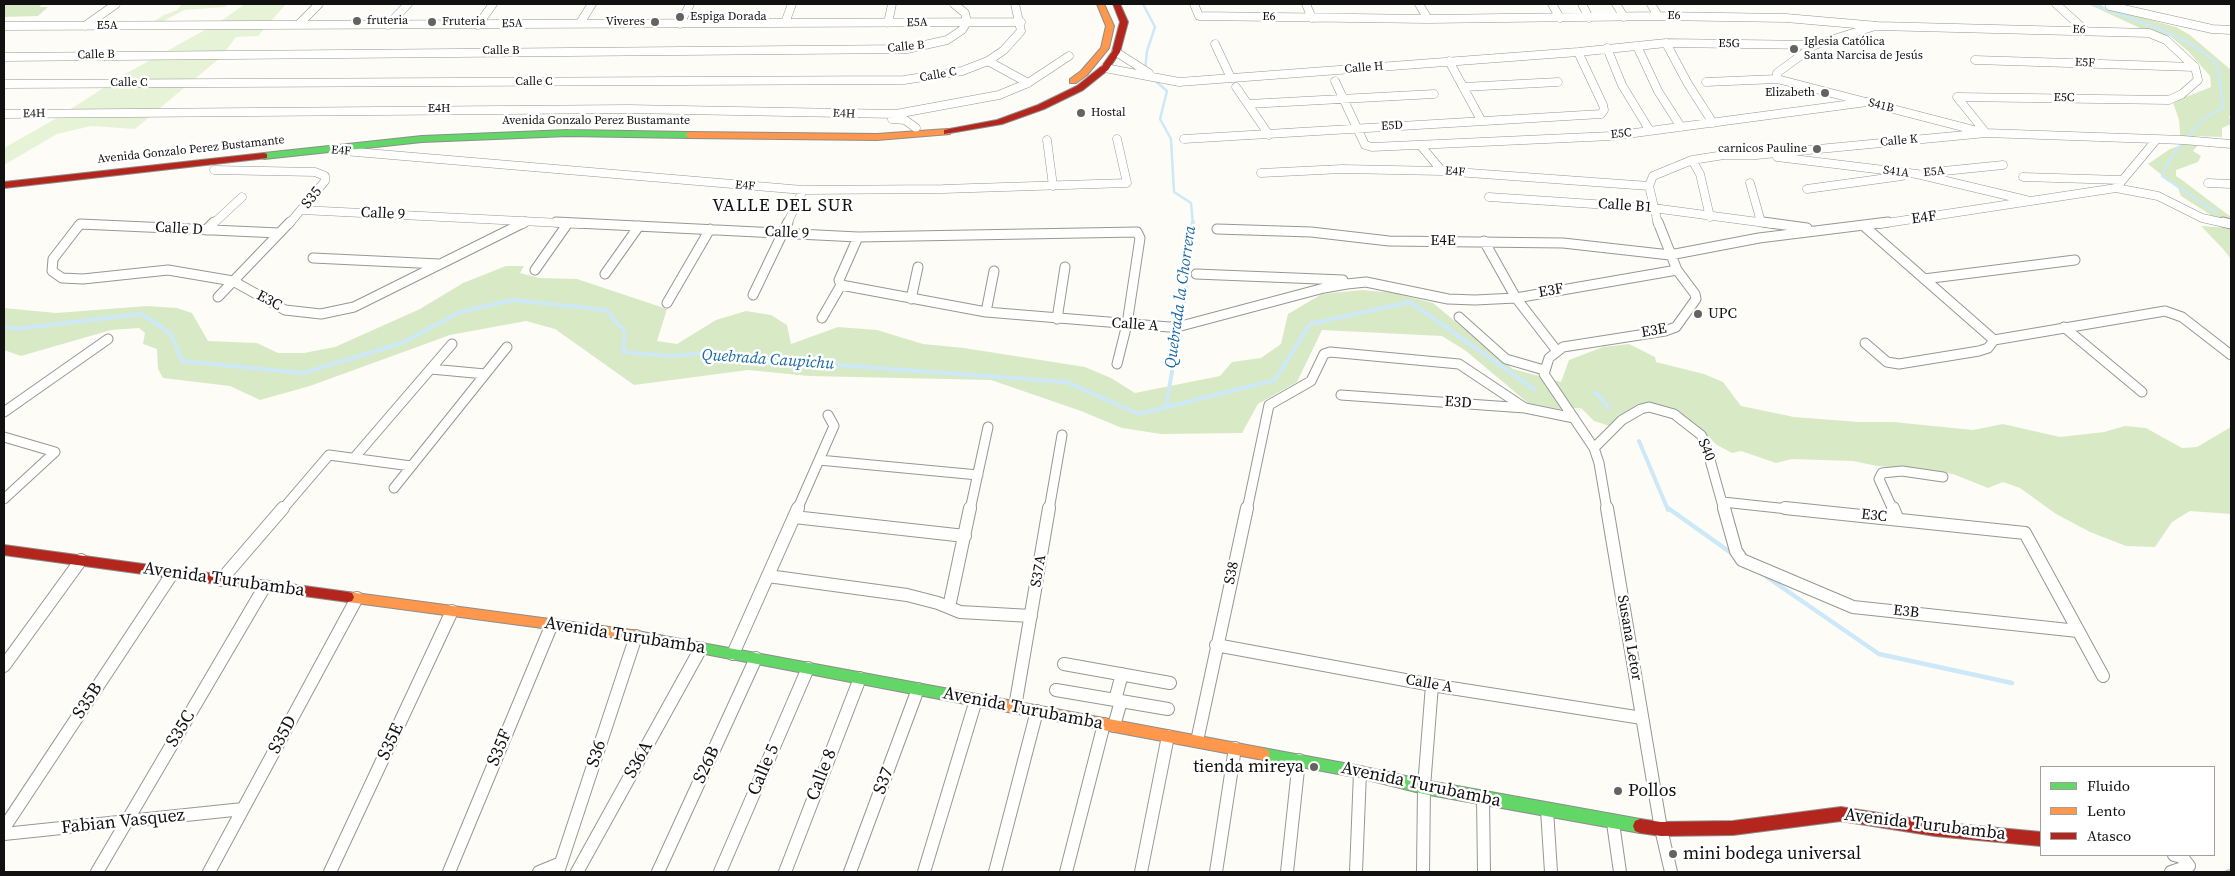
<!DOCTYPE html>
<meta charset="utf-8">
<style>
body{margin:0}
#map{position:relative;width:2235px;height:876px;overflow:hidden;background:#fdfcf7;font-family:"Source Serif 4",serif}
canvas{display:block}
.frame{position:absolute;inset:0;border:5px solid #111;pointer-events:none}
.legend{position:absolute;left:2040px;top:766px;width:175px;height:90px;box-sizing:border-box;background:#fff;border:1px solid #a0a0a0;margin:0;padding:6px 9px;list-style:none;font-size:15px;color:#111}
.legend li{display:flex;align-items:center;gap:10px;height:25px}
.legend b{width:25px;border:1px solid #a0a0a0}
</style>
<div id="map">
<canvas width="2235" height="876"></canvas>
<div class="frame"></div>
<ul class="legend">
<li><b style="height:6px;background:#63d668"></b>Fluido</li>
<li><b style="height:6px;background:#ff974d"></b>Lento</li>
<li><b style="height:6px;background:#b3261e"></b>Atasco</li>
</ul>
</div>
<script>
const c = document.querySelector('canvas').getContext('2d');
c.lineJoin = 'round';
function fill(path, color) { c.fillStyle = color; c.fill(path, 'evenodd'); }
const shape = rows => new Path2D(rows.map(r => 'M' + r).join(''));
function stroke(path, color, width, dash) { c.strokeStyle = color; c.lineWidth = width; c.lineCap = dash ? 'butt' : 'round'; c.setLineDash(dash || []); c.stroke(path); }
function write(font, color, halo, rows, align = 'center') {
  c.font = font + ' "Source Serif 4",serif'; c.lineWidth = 5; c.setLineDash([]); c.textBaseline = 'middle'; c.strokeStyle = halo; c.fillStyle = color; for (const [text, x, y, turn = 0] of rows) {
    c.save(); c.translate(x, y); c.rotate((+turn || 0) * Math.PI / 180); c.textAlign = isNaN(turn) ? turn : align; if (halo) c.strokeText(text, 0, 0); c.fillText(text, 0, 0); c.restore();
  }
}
fill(shape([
 [182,4,228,4,225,7,184,10,158,24,148,25,164,15,177,10],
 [245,4,286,4,258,36,236,37,221,57,135,129,91,126,57,134,4,165,4,148,55,119,127,73,221,21]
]), '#e7f3d7');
fill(shape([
 [4,4,43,4,39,7,48,7,38,16,4,17],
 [2088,4,2101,4,2103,7,2176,27,2190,35,2231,70,2231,115,2229,116,2231,124,2222,128,2222,137,2195,136,2197,146,2193,151,2201,156,2198,162,2176,170,2176,176,2182,180,2231,217,2224,220,2214,217,2181,196,2178,188,2148,164,2170,149,2181,145,2179,120,2173,102,2211,87,2210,76,2188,51,2170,36,2142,29],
 [2201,226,2231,228,2231,259,2224,250],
 [506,266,524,266,520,273,539,278,577,279,667,309,657,341,677,344,716,320,746,311,771,315,787,325,791,344,838,327,877,330,923,344,964,348,1085,367,1111,378,1135,393,1220,376,1232,362,1261,358,1281,344,1288,314,1322,294,1362,290,1394,293,1433,303,1513,369,1561,382,1569,360,1603,347,1629,344,1655,357,1656,362,1704,374,1723,382,1741,406,1794,417,1859,422,1893,422,1973,430,2003,424,2060,437,2104,432,2125,426,2146,428,2182,448,2197,447,2231,427,2231,514,2190,511,2172,522,2155,547,2126,546,2090,532,2056,514,2020,488,2003,482,1988,488,1953,474,1877,466,1853,461,1792,459,1776,463,1741,451,1732,453,1717,445,1705,434,1652,403,1610,426,1594,421,1581,408,1559,409,1528,403,1466,351,1442,336,1322,330,1297,382,1258,404,1242,433,1161,434,1122,428,1081,411,991,380,809,376,748,370,634,385,555,329,526,321,450,335,310,386,260,400,230,386,163,378,158,369,157,349,143,344,145,333,139,328,111,330,21,356,4,350,4,308,56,313,147,306,177,308,192,313,208,341,257,343,278,353,304,353,335,347,420,309,463,283]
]), '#d8eac5');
stroke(shape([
 [1143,4,1155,27,1147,51,1145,70],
 [2093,4,2159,29,2191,44,2213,60,2218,68,2223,108,2203,119,2174,153,2162,176,2217,213],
 [1152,78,1167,91,1160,119,1171,139,1174,192,1191,203,1193,224]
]), '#cde8f7', 2.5);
stroke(shape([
 [4,326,15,329,142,314,171,334,182,361,303,373,402,343,460,312,513,300,606,310,625,332,623,352,668,356,717,352,758,359,1066,382,1139,414,1275,380,1310,324,1410,302,1534,389],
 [1595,392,1609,408],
 [1166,407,1185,294,1188,249,1193,222],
 [1639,441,1668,510]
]), '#cde8f7', 4);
stroke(shape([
 [1668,508,1734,555],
 [1761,573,1879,654,2012,683]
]), '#cde8f7', 4.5);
const streetFar2 = shape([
 [1194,4,1199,16,1428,19,1658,16,1786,18,1878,26,2149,33,2166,40,2195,67,2198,80,2182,94,2169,100,1957,97,1986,133],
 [1306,4,1312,18],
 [1419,4,1428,19],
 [1552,4,1560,18],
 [1582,4,1589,18],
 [1616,4,1624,17],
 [1651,4,1658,16],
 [2056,4,2085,30],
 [2110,6,2212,29,2231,30],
 [580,23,592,4],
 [785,23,792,4],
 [888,23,892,4],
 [680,24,690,4],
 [298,25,319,4],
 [388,25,408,4],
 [478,25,493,4],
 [4,26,1021,22],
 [85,26,116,4],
 [1666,43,1688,84,1713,123],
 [1215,44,1231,78],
 [1637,46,1658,91,1681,127],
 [1607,48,1622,85,1650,131],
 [1116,52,1149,73],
 [4,57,907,49,947,40,962,30,967,22,965,13,954,4],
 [1975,60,2195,67],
 [988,61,1028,83],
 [1449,61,1481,120],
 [1105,68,1179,82,1578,52,1666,43,1815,45,1872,27],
 [1777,79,1777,73,1815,45],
 [1335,81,1365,145,1372,147,1612,136,1867,102],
 [1706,82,1777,79,1978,131],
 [4,84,904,80,962,71,988,61,1004,50,1021,31,1015,4],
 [1236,87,1269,135],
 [1463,87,1558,82],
 [1248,104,1434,94],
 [4,114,628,109,896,114,999,95,1028,83,1069,56],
 [892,119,905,120,916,128],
 [1184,139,1601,114,1604,110,1603,105,1578,52],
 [1047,140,1053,186],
 [1421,146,1442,171],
 [332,150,803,190,943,189,1127,183,1117,139],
 [1777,157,1917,174,2026,200],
 [1692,160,1700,174,1710,217],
 [214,170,315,172,325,176,325,181,289,224],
 [1261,173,1342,169,1442,171,1649,186],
 [1924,173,2003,165],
 [2023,177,2121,180],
 [1750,183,1761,222],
 [2208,183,2231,184],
 [2116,188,2158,196,2202,218,2229,224],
 [1807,189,1902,176],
 [1489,197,1653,208,1773,224],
 [302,210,581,224],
 [213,224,242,197],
 [523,224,526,222],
 [787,224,803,190],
 [1658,224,1649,186,1653,176,1692,160,1724,155,1756,155,1986,133,2183,140,2231,144],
 [1880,224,2116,188,2156,140]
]);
const streetFar1 = shape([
 [556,222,858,237,1137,232,1140,238,1127,324,1117,364],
 [1763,222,1807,228],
 [2223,222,2231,224],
 [1864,226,1994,340,1988,348,1979,351,1899,364,1887,362,1865,343],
 [1217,229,1311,232,1389,241,1563,243,1670,255,1759,238,1888,222],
 [206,230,214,222],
 [279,233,80,224,53,259,52,271,62,278,83,279,168,270,233,281,285,310,321,314,354,307,525,222],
 [1484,241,1516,298,1557,351],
 [313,258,439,264],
 [535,270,568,223],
 [605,274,639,226],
 [1196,274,1343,280],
 [1924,279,2075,260],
 [841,285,986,312,1169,327,1181,326,1324,288,1347,284,1366,282,1448,299,1475,300,1516,298,1677,270],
 [753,295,788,222],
 [218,297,290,222],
 [911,299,918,267],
 [667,303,710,229],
 [986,312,994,271],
 [1459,317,1506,359,1544,370],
 [822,318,841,285,839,280,858,237],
 [1057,319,1065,267],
 [2064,327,2142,392],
 [1994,340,2165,311,2182,317,2231,355],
 [431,369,485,374],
 [1341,395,1525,408,1574,418],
 [4,412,108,339],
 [4,437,55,452],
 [1594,448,1622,420,1641,409,1649,407,1674,414,1701,435,1705,442,1724,510],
 [354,458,452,344],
 [819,460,978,475],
 [394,488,507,347],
 [4,499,55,452],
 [1723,502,1797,510],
 [282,510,329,455,411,466],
 [797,510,834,426,828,415],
 [970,510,988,427],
 [1049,510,1062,435],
 [1247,510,1269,405,1311,381,1324,354,1330,352,1459,364,1525,408],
 [1607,510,1599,463,1594,448,1544,374,1549,358,1563,347,1665,331,1676,327,1696,299,1695,294,1677,270,1658,222],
 [1893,510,1879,479,1882,473,1902,471,1943,477]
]);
const street = shape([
 [1607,508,1661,829,1671,872],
 [1724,508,1736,551,1742,560,1853,607,2078,631],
 [1785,508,2025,533,2103,676],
 [1893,508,1897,518],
 [794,517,965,536],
 [768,576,907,595,938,603,960,612,1031,616],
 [221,580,283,508],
 [949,607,970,508],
 [1216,645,1432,685,1642,718],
 [733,654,798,508],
 [1064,664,1170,683],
 [4,666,81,560],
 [1056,690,1168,709],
 [1115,700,1122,674],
 [1015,707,1049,508],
 [1114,726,1121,701],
 [1197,741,1247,508],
 [1483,798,1484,872],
 [1547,810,1551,872],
 [1613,823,1620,872],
 [4,828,172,574],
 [4,834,243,809],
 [97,872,265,586],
 [209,872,357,598],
 [330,872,452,611],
 [449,872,552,624],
 [539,872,561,863],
 [558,872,636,636],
 [577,872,701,648],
 [658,872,756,658],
 [720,872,808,668],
 [785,872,860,678],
 [850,872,918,689],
 [924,872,976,700],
 [995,872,1037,711],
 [1066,872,1104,724],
 [1141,872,1168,736],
 [1216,872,1235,748],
 [1287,872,1299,760],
 [1356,872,1360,772],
 [1423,872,1424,787,1432,685],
 [2171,872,2189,866,2182,857,2174,855]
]);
const fast = shape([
 [568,130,689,132,693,135,689,138,568,136,422,142,264,159,260,156,264,153,422,136,568,130],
 [632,630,960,691,965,693,967,697,965,701,960,703,632,640,627,639,625,635,627,631,632,630],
 [1263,748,1360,766,1424,780,1640,819,1645,821,1647,826,1645,831,1640,833,1424,794,1360,778,1263,760,1258,758,1256,754,1258,750,1263,748]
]);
const slow = shape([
 [1097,4,1104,4,1114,26,1109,48,1087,75,1076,83,1070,83,1070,79,1081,71,1101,48,1106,26,1097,4],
 [947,129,950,130,950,134,877,140,689,138,685,135,689,132,877,134,947,129],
 [348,592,632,630,637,631,639,635,637,639,632,640,348,602,344,601,342,597,344,593,348,592],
 [960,691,1263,748,1268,750,1270,754,1268,758,1263,760,960,703,955,701,953,697,955,693,960,691]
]);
const jam = shape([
 [1113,4,1120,4,1128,22,1120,52,1108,70,1083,90,1044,109,1002,124,944,134,944,130,997,120,1038,105,1077,86,1102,66,1112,52,1120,22,1113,4],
 [264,153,267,154,267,158,4,188,4,182,264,153],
 [4,545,348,592,352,593,354,597,352,601,348,602,4,555,4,545],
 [1841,807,1935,822,2041,832,2041,846,1935,836,1841,821,1733,835,1661,836,1640,833,1635,831,1633,826,1635,821,1640,819,1661,822,1733,821,1841,807]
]);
stroke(streetFar2, '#979795', 9);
stroke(streetFar1, '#979795', 11);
stroke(street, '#979795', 14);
stroke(fast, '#8e8d8b', 2);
stroke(slow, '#8e8d8b', 2);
stroke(jam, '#8e8d8b', 2);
stroke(streetFar2, '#fffffe', 8);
stroke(streetFar1, '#fffffe', 9);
stroke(street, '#fffffe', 12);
fill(fast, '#63d668');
fill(slow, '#ff974d');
fill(jam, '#b3261e');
stroke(shape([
 [2227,872,2231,871]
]), '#d9c6c7', 4.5);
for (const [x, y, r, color] of [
 [680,17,5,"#646362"],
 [357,21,5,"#646362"],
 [432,22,5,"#646362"],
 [655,22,5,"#646362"],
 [1794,49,5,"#646362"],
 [1825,93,5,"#646362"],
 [1081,113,5,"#646362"],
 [1817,149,5,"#646362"],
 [1698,314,5,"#646362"],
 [1314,767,5,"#646362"],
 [1618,791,5,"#646362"],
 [1673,854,5,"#646362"]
]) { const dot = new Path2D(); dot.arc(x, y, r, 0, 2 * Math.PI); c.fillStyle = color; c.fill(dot); stroke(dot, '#fff', 2); }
write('12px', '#111', '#fff', [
 ["E6",1674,16,1],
 ["E6",1269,17,1],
 ["E5A",917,23,-1],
 ["E5A",512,24,-1],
 ["E5A",107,26],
 ["E6",2079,30,2],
 ["E5G",1729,44,1],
 ["Calle B",906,47,-5],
 ["Calle B",501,51],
 ["Calle B",96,55,-1],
 ["E5F",2085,63,2],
 ["Calle H",1364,68,-5],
 ["Calle C",938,75,-10],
 ["Calle C",534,82],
 ["Calle C",129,83],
 ["E5C",2064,98,1],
 ["S41B",1881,106,14],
 ["E4H",439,109],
 ["E4H",34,114,-1],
 ["E4H",844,114,2],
 ["Avenida Gonzalo Perez Bustamante",596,121],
 ["E5D",1392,126,-3],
 ["E5C",1621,134,-6],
 ["Calle K",1899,141,-5],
 ["Avenida Gonzalo Perez Bustamante",191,150,-6],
 ["E4F",341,151,5],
 ["E4F",1455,172,4],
 ["S41A",1896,172,7],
 ["E5A",1934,172,-6],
 ["E4F",745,186,5]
]);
write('12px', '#111', '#fff', [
 ["Espiga Dorada",690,17],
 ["fruteria",367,21],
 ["Fruteria",442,22],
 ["Viveres",645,22,"right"],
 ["Iglesia Católica",1804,42],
 ["Santa Narcisa de Jesús",1804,56],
 ["Elizabeth",1815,93,"right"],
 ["Hostal",1091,113],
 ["carnicos Pauline",1807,149,"right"]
], 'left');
write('15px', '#111', '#fff', [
 ["S35",312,198,-52],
 ["Calle B1",1625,206,4],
 ["Calle 9",383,214,3],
 ["E4F",1924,218,-8],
 ["Calle D",179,229,3],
 ["Calle 9",787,233,3],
 ["E4E",1443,241],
 ["E3F",1551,291,-10],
 ["E3C",269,301,28],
 ["Calle A",1135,325,4],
 ["E3E",1654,331,-10],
 ["E3D",1458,403,4],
 ["S40",1706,450,68],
 ["E3C",1874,516,6],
 ["S37A",1039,571,-80],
 ["S38",1232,573,-78],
 ["E3B",1906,612,6],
 ["Susana Letor",1629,638,80],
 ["Calle A",1429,684,10]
]);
write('15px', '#111', '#fff', [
 ["UPC",1708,314]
], 'left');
write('italic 16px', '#1768a6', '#fff', [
 ["Quebrada la Chorrera",1181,297,-82],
 ["Quebrada Caupichu",768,360,4]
]);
c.letterSpacing = '1px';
write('18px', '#111', '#fff', [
 ["VALLE DEL SUR",783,206]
]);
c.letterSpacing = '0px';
write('18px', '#111', '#fff', [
 ["Avenida Turubamba",224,580,8],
 ["Avenida Turubamba",625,636,9],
 ["S35B",88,701,-57],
 ["Avenida Turubamba",1023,709,11],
 ["S35C",181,729,-59],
 ["S35D",283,735,-62],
 ["S35E",391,742,-65],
 ["S35F",500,748,-67],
 ["S36",597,754,-72],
 ["S36A",639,760,-61],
 ["S26B",707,765,-65],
 ["Calle 5",764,770,-67],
 ["Calle 8",822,775,-69],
 ["S37",884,781,-70],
 ["Avenida Turubamba",1421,785,12],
 ["Fabian Vasquez",123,822,-6],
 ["Avenida Turubamba",1925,825,7]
]);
write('18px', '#111', '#fff', [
 ["tienda mireya",1304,767,"right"],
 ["Pollos",1628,791],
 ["mini bodega universal",1683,854]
], 'left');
</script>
